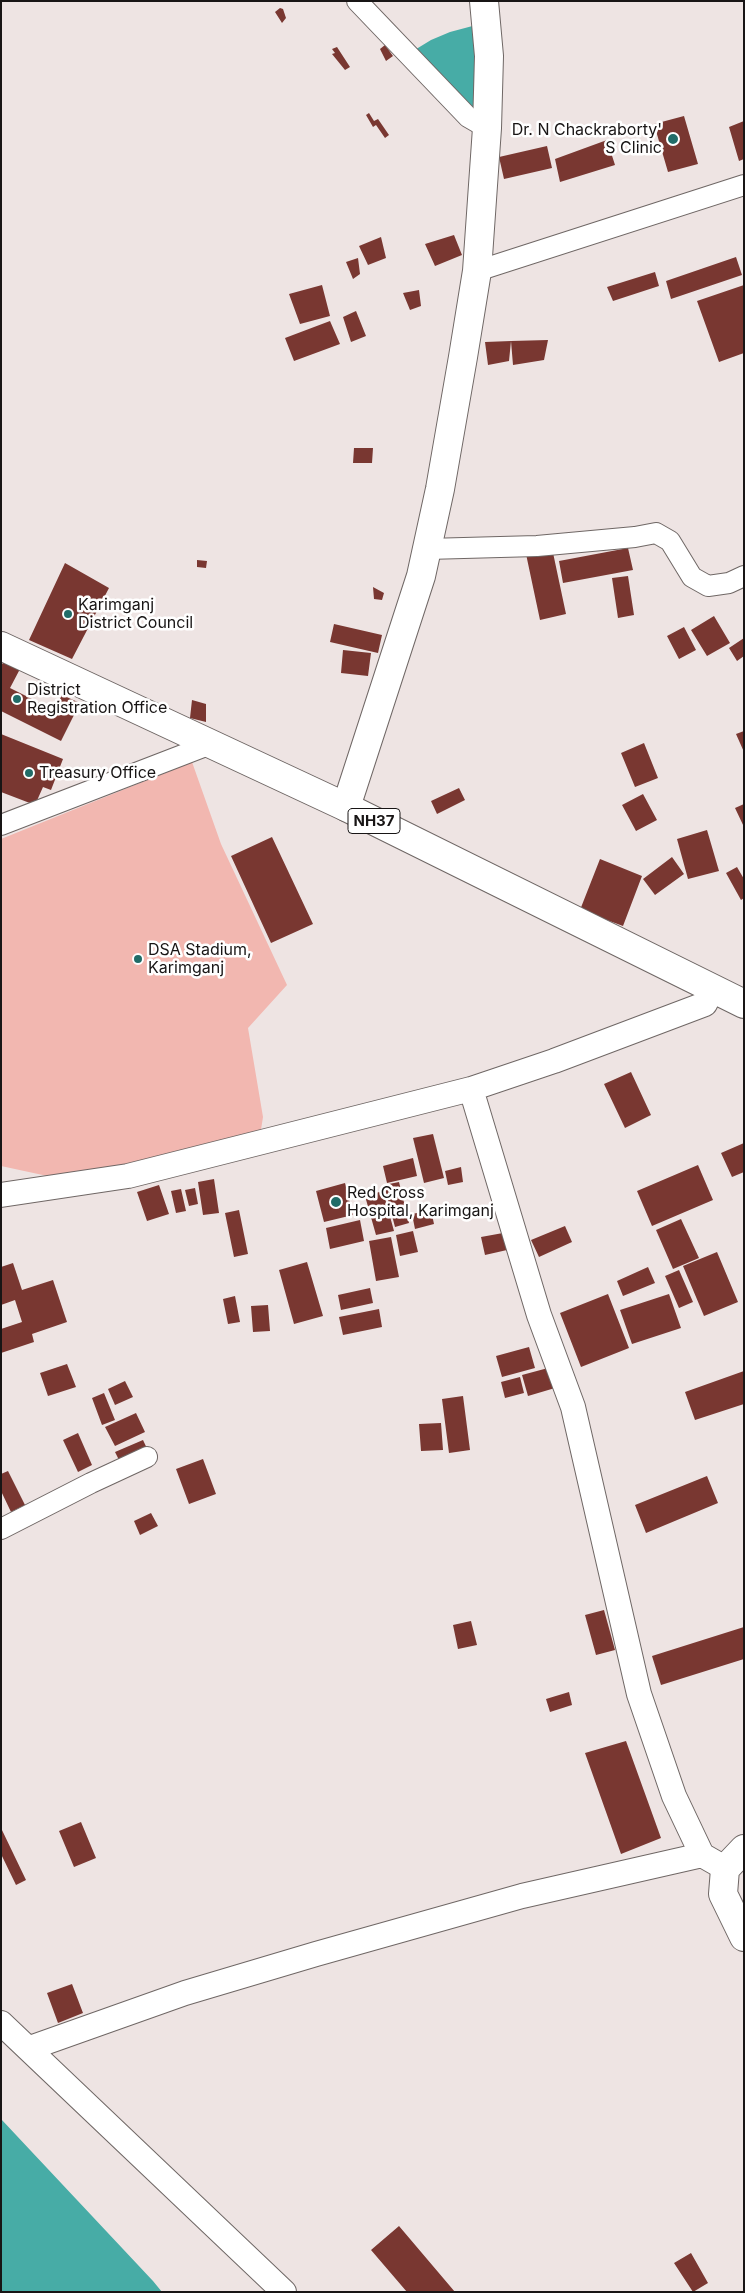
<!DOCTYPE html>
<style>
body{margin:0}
#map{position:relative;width:745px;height:2293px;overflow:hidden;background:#eee4e3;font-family:Inter,sans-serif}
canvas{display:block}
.frame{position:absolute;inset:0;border:2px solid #181515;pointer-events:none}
</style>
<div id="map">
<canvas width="745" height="2293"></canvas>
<div class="frame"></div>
</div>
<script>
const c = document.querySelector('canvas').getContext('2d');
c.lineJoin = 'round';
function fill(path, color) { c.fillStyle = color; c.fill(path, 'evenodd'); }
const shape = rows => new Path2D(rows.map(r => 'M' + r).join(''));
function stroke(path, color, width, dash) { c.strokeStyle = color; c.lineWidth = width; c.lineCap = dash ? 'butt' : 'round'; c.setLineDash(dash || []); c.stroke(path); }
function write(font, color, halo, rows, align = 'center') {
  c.font = font + ' Inter,sans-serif'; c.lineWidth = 5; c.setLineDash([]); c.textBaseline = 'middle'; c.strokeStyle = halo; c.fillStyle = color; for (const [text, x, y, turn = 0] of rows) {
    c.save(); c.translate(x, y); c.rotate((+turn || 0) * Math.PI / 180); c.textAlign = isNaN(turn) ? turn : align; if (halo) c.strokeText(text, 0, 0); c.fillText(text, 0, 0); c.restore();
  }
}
fill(shape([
 [192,762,221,844,287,985,248,1028,263,1117,260,1136,114,1167,52,1177,1,1166,1,839]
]), '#f2b7b0');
fill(shape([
 [480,24,481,117,413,51,431,40,450,32],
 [1,2119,153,2281,162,2292,1,2292]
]), '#47aca6');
fill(shape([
 [280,8,283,9,286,18,282,23,275,12],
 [385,45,393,56,386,61,380,49],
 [337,47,350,67,345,70,332,54,335,53,332,49],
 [369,113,374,121,378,119,389,135,385,138,376,125,373,127,366,115],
 [684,116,698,164,668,172,654,124],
 [744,121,744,159,739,161,729,127],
 [607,140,615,165,560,182,555,159],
 [547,146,552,168,504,179,499,157],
 [454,235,462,255,435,266,425,244],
 [381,237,386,258,368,265,359,246],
 [736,257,742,275,671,299,666,281],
 [358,258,360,274,353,279,346,262],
 [655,272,659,286,613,301,607,287],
 [322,285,330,316,300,324,289,294],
 [744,285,744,353,719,362,697,301],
 [419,290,421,306,410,310,403,293],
 [356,311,366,336,351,342,343,317],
 [330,321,340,344,294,361,285,338],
 [548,340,544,360,513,365,511,341,509,361,488,365,485,342,511,341],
 [354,448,373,448,372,463,353,463],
 [552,548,566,614,540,620,526,554],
 [628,548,633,570,563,583,559,561],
 [197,560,207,561,206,568,197,567],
 [65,563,109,588,72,659,29,640],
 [628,576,634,615,618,618,612,578],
 [373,587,384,593,382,600,374,599],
 [714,616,730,643,707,656,691,630],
 [334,624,382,635,378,653,330,642],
 [684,627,696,650,679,659,667,636],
 [744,638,744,656,737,661,729,648],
 [343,650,371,653,368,676,341,673],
 [4,661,20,669,10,688,54,710,62,695,80,703,61,741,1,711,1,666],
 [192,700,206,704,206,722,190,718],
 [744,731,744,752,736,734],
 [1,734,63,759,51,790,43,787,35,805,1,792],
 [644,743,658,778,635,787,621,753],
 [459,788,465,800,437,814,431,801],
 [643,794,657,820,636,831,622,805],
 [744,804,744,827,735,808],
 [707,830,719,871,688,879,677,839],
 [272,837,313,924,271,943,231,856],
 [672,857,684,874,655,895,643,879],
 [600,859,642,876,623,926,580,910],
 [737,867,744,879,744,898,741,900,726,873],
 [631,1072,651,1115,625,1128,604,1084],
 [433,1134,444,1178,424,1183,413,1138],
 [744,1143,744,1172,732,1177,721,1153],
 [413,1158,417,1176,387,1183,383,1166],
 [698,1165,713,1200,652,1226,637,1191],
 [461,1167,463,1182,448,1185,445,1171],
 [214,1179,219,1213,203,1215,198,1182],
 [399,1182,409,1223,395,1227,384,1185],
 [345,1183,353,1215,324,1222,316,1191],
 [159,1185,169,1214,147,1221,137,1192],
 [195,1188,198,1204,189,1206,185,1190],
 [181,1189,186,1211,176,1213,171,1191],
 [383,1191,394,1231,376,1235,365,1196],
 [239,1210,248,1254,234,1257,225,1213],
 [431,1210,434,1224,415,1229,412,1214],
 [681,1219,699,1258,673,1269,656,1230],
 [360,1220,364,1241,330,1249,326,1228],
 [565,1226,572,1242,539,1257,531,1240],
 [413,1231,418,1252,400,1256,396,1235],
 [503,1233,507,1250,485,1255,481,1237],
 [391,1237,399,1277,376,1281,369,1241],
 [717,1252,738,1302,704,1316,683,1266],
 [307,1262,323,1316,294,1324,279,1270],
 [13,1263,22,1290,53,1280,67,1322,32,1334,34,1342,1,1353,1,1329,22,1322,15,1300,1,1305,1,1267],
 [648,1267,655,1283,623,1296,617,1281],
 [679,1270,693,1302,679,1308,665,1276],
 [370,1288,373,1303,341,1310,338,1295],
 [608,1294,629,1348,581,1367,560,1313],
 [669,1294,681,1328,632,1344,620,1310],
 [235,1296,240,1322,228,1324,223,1299],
 [268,1305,270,1331,253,1332,251,1306],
 [379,1309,382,1327,343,1335,339,1317],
 [529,1347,535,1368,502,1377,496,1356],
 [67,1364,76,1387,48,1396,40,1373],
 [548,1368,555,1388,528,1396,522,1375],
 [744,1371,744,1404,695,1420,685,1392],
 [520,1377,524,1393,505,1398,501,1382],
 [125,1381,133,1397,115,1405,108,1389],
 [104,1393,115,1420,102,1425,92,1398],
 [463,1396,470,1450,449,1453,442,1399],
 [136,1413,145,1432,115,1446,105,1427],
 [441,1423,443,1450,421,1451,419,1424],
 [78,1433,92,1465,78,1472,63,1440],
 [143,1440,151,1457,124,1470,115,1452],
 [203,1459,216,1494,189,1504,176,1469],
 [8,1471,25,1505,11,1512,1,1491,1,1474],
 [707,1476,718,1503,646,1533,635,1505],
 [151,1513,158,1526,140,1535,134,1521],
 [604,1610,615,1650,596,1655,585,1615],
 [471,1621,477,1645,458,1649,453,1625],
 [744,1627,744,1659,661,1685,652,1656],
 [569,1692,572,1705,550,1712,546,1699],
 [626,1741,661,1838,621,1854,585,1753],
 [81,1822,96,1858,74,1867,59,1831],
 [1,1828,26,1880,16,1885,1,1854],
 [72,1984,83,2013,58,2023,47,1993],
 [399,2226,455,2292,407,2292,371,2250],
 [691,2253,708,2283,693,2292,674,2263]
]), '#793731');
const minor = shape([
 [357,1,468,117,487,128],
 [477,271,744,185],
 [427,549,537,546,635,537,656,533,670,541,692,577,708,586,729,583,744,576],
 [1,825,211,744],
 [1,1529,91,1483,147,1457]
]);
const tertiary = shape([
 [471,1089,539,1315,573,1407,639,1694,674,1796,702,1855],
 [1,1195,128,1176,471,1089,554,1061,705,1004,712,990],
 [1,2023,284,2292],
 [30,2048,185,1993,316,1954,522,1896,702,1855,716,1863]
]);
const secondary = shape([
 [346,807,421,576,440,489,463,357,477,271,487,128,489,56,484,1]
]);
const trunk = shape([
 [1,646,346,807,744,1004],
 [744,1849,725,1869,723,1894,744,1937]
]);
stroke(minor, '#6f6765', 22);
stroke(tertiary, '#6f6765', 26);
stroke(secondary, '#6f6765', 30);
stroke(trunk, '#6f6765', 30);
stroke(minor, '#fff', 20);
stroke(tertiary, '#fff', 24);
stroke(secondary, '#fff', 28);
stroke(trunk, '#fff', 28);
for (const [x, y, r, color] of [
 [673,139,6,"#216c68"],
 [68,614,5,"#216c68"],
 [17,699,5,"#216c68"],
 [29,773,5,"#216c68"],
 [138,959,5,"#216c68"],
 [336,1202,6,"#216c68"]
]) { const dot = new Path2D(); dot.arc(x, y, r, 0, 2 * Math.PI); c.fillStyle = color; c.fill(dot); stroke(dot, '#fff', 2); }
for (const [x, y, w] of [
 [374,821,52]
]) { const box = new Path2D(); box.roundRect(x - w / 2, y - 12.5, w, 25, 4); c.fillStyle = '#fff'; c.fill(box); stroke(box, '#181515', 1); }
write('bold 15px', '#181515', null, [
 ["NH37",374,821]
]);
write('16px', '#181515', '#fff', [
 ["Dr. N Chackraborty'",662,130,"right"],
 ["S Clinic",662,148,"right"],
 ["Karimganj",78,605],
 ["District Council",78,623],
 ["District",27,690],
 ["Registration Office",27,708],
 ["Treasury Office",39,773],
 ["DSA Stadium,",148,950],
 ["Karimganj",148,968],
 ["Red Cross",347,1193],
 ["Hospital, Karimganj",347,1211]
], 'left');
</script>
